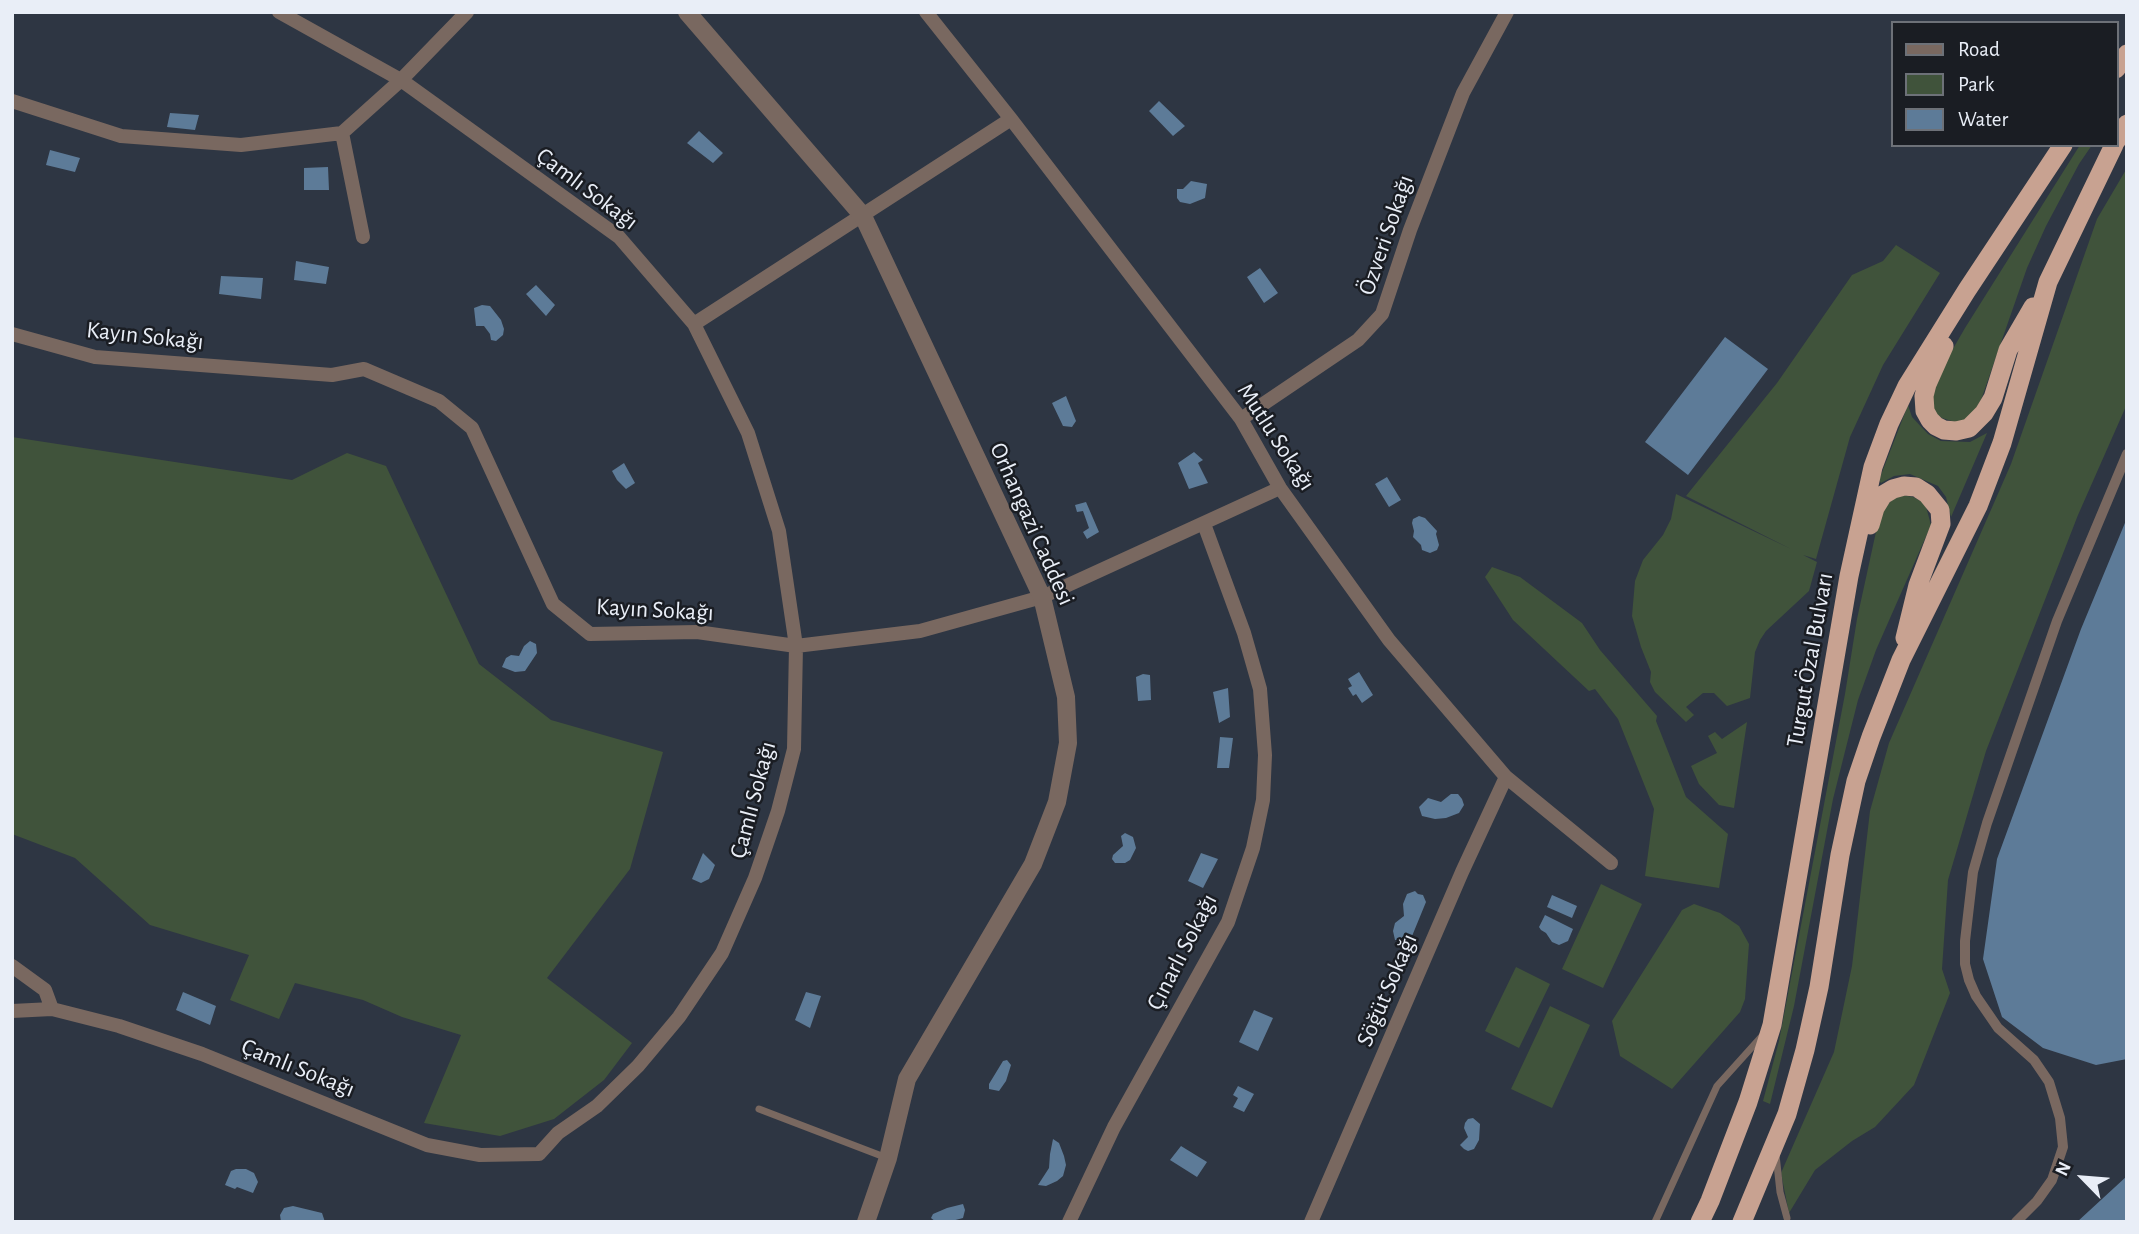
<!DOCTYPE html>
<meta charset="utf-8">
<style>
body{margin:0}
#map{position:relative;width:2139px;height:1234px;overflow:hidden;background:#2e3643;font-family:"Alegreya Sans",sans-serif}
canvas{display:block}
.frame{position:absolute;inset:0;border:14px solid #e9eef7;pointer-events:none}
.legend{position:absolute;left:1891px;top:21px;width:228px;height:126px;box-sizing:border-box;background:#1a1d23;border:2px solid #6d7178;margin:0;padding:9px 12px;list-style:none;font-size:21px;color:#e9eef7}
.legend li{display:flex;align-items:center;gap:14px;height:35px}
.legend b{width:35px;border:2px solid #6d7178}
.north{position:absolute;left:2048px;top:1143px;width:70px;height:70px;-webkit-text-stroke:5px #1a1d23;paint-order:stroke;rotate:295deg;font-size:19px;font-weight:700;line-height:28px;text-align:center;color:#e9eef7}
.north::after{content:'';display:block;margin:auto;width:24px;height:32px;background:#e9eef7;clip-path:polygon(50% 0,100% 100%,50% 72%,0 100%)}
</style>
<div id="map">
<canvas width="2139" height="1234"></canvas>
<div class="frame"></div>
<ul class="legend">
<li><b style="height:9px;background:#796860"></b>Road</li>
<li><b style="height:19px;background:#40533b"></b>Park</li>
<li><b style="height:19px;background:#5d7b98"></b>Water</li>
</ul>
<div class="north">N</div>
</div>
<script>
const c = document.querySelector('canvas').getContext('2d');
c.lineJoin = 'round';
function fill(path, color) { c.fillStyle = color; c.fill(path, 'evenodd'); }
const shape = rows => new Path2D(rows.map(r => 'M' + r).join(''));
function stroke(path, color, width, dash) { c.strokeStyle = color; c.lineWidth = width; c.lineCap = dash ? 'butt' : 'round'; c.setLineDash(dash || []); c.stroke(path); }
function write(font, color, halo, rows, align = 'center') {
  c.font = font + ' "Alegreya Sans",sans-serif'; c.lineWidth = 5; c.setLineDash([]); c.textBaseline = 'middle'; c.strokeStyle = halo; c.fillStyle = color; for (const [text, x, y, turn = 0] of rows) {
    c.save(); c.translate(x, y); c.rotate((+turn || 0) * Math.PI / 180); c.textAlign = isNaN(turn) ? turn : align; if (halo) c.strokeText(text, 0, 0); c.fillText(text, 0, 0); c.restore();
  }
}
fill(shape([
 [2080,145,2092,145,2079,164,2046,226,2027,268,1981,400,1972,415,1963,421,1958,423,1942,418,1934,412,1930,391,1935,380,1965,328],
 [2127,168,2127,404,2078,515,1986,751,1948,880,1942,969,1950,993,1914,1085,1875,1127,1852,1141,1815,1170,1789,1213,1781,1173,1834,1052,1852,966,1870,811,1889,743,2011,464,2097,219],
 [1896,245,1940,273,1883,365,1850,437,1816,559,1803,555,1817,562,1809,591,1766,631,1760,640,1755,652,1750,698,1727,706,1714,693,1703,693,1686,707,1694,715,1686,722,1655,692,1650,682,1651,672,1641,647,1632,616,1635,581,1643,560,1663,535,1671,519,1676,494,1791,549,1686,496,1777,383,1852,275,1883,261],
 [1908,405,1912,417,1928,434,1941,441,1970,442,1987,433,1951,517,1946,497,1938,486,1910,474,1894,476,1881,483,1879,480],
 [12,437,292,480,347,453,386,466,479,664,551,720,663,752,630,869,547,978,632,1043,604,1080,554,1119,500,1136,424,1123,461,1035,402,1017,363,1000,295,983,279,1019,230,1000,249,955,150,925,75,858,12,834],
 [1902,495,1913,497,1925,503,1931,525,1876,650,1858,700,1833,799,1794,1006,1770,1104,1763,1101,1779,1041,1845,694,1857,619,1879,518,1883,509,1893,499],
 [1492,567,1520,577,1582,623,1600,650,1657,716,1656,721,1686,797,1728,834,1719,888,1645,876,1654,809,1618,719,1595,689,1589,691,1513,620,1485,577],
 [1747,722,1734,808,1719,805,1699,784,1691,766,1717,753,1708,736,1715,732,1722,739],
 [1601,884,1642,904,1603,988,1562,969],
 [1694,904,1720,913,1739,926,1749,944,1745,999,1740,1012,1672,1089,1620,1056,1612,1021,1682,910],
 [1516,967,1550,984,1519,1048,1485,1031],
 [1550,1006,1590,1025,1552,1108,1511,1089]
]), '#40533b');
fill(shape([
 [1159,101,1185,126,1173,136,1149,111],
 [170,113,199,115,195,130,167,127],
 [699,131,723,153,713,163,687,143],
 [50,150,80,158,75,172,46,165],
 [328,167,329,190,304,190,304,168],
 [1191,181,1207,184,1205,198,1190,204,1180,202,1177,198,1177,189,1183,189],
 [296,261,329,267,326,284,294,280],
 [1260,268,1278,293,1264,303,1247,277],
 [221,276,263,278,261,299,219,294],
 [536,285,555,305,546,316,526,294],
 [482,305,490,306,501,320,504,329,503,335,496,341,491,340,490,334,484,326,476,326,474,308],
 [1725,337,1768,369,1688,475,1645,442],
 [1066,396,1076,421,1072,427,1063,426,1052,403],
 [1194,452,1203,460,1198,463,1208,483,1189,489,1178,463],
 [624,463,635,483,626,489,617,480,612,471],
 [1387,477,1401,500,1389,507,1375,484],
 [1086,502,1099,532,1087,539,1083,532,1089,528,1083,511,1077,512,1075,505],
 [1419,516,1425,518,1437,531,1436,534,1439,545,1437,550,1430,553,1422,550,1421,545,1413,537,1414,531,1412,523,1413,519],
 [2127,518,2127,1059,2096,1065,2043,1048,2002,1017,1983,959,1997,859,2081,629],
 [530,641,536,644,537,653,525,671,515,672,502,667,506,658,511,655,519,656,524,646],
 [1359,672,1373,695,1362,703,1356,694,1353,696,1348,688,1352,686,1348,679],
 [1143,674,1150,675,1151,700,1138,701,1136,677],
 [1228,688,1230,717,1219,723,1213,692],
 [1220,737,1233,738,1229,768,1217,768],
 [1451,794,1458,794,1462,799,1464,805,1459,813,1446,818,1435,819,1422,816,1419,807,1428,798,1441,802],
 [1125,833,1133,837,1136,848,1130,860,1125,863,1115,863,1112,859,1113,855,1123,846,1121,836],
 [703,853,715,865,709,879,701,883,692,879],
 [1201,853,1218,859,1203,888,1188,881],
 [1415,891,1418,894,1423,895,1426,902,1410,941,1402,944,1400,940,1395,940,1393,931,1395,923,1404,916,1403,904,1407,894],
 [1552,895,1577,906,1572,918,1547,907],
 [1545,915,1573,929,1568,941,1559,945,1552,942,1546,933,1541,930,1539,927],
 [183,992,216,1006,210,1025,176,1010],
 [806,992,821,996,810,1028,795,1020],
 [1254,1010,1273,1018,1258,1051,1239,1042],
 [1007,1060,1011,1065,1006,1081,999,1091,989,1089,989,1084,1003,1061],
 [1238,1086,1254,1094,1244,1112,1233,1107,1238,1098,1233,1095],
 [1473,1118,1480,1124,1479,1140,1474,1149,1468,1151,1464,1149,1460,1145,1468,1137,1464,1128,1465,1123,1468,1119],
 [1053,1139,1059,1143,1064,1156,1066,1165,1063,1176,1057,1181,1046,1186,1038,1185,1049,1168,1050,1154],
 [1181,1146,1207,1162,1197,1177,1170,1160],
 [236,1169,246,1169,254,1173,258,1182,253,1193,237,1187,235,1189,225,1185,231,1171],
 [2127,1176,2127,1222,2077,1222],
 [963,1204,965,1210,963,1218,948,1222,936,1222,931,1218,933,1214,947,1208],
 [293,1206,322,1213,325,1222,281,1222,280,1215,284,1208]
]), '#5d7b98');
stroke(shape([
 [759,1109,887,1158],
 [1776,1155,1780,1192,1787,1218],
 [1655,1222,1717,1086,1762,1036]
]), '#796860', 7);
stroke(shape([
 [2016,1222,2037,1201,2052,1180,2063,1147,2060,1118,2049,1082,2034,1060,1998,1028,1976,996,1969,980,1965,964,1965,941,1973,872,1987,823,2057,621,2127,454]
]), '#796860', 10);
stroke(shape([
 [926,12,1011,119,1241,419,1280,488,1389,640,1506,777,1611,863],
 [12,101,121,136,241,145,342,133,401,80,467,12],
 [342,133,363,237],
 [694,324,1011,119],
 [12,334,95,357,332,375,364,369,439,401,472,428,553,604,590,634,697,632,796,646,920,631,1042,597,1280,488],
 [1241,419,1358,340,1382,314,1410,230,1463,93,1507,12],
 [12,966,45,990,52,1009],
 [12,1011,52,1009,119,1026,202,1054,427,1145,480,1155,539,1154,558,1133,597,1106,638,1066,679,1017,722,953,755,878,778,811,794,749,796,646,779,531,748,433,694,324,619,237,401,80,279,12],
 [1069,1222,1114,1127,1228,922,1253,848,1263,800,1265,755,1260,689,1244,633,1204,524],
 [1311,1222,1462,872,1506,777]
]), '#796860', 14);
stroke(shape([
 [687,12,863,216,1042,597,1066,697,1068,743,1057,802,1033,864,907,1079,888,1158,866,1222]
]), '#796860', 18);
stroke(shape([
 [2116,69,2127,54],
 [2116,141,2127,124],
 [1944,346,1927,384,1924,396,1925,411,1930,420,1936,426,1944,430,1956,431,1969,428,1984,413,1993,398,2008,350,2033,307],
 [1870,525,1875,508,1883,495,1893,489,1904,486,1916,487,1927,494,1940,510,1941,524,1918,585,1905,638],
 [1700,1222,1710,1201,1748,1102,1772,1025,1849,576,1873,467,1889,424,1907,386,1967,290,2063,145],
 [1742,1222,1787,1114,1805,1050,1819,987,1840,855,1856,781,1871,737,1901,660,1978,506,2002,443,2048,282,2114,145]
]), '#c8a291', 19);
write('24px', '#e9eef7', '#1a1d23', [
 ["Çamlı Sokağı",587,189,37],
 ["Özveri Sokağı",1386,235,-71],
 ["Kayın Sokağı",145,336,6],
 ["Mutlu Sokağı",1276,437,57],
 ["Orhangazi Caddesi",1032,524,66],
 ["Kayın Sokağı",655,610,3],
 ["Turgut Özal Bulvarı",1810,660,-80],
 ["Çamlı Sokağı",753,800,-75],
 ["Çınarlı Sokağı",1182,952,-63],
 ["Söğüt Sokağı",1387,990,-67],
 ["Çamlı Sokağı",298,1068,22]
]);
</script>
